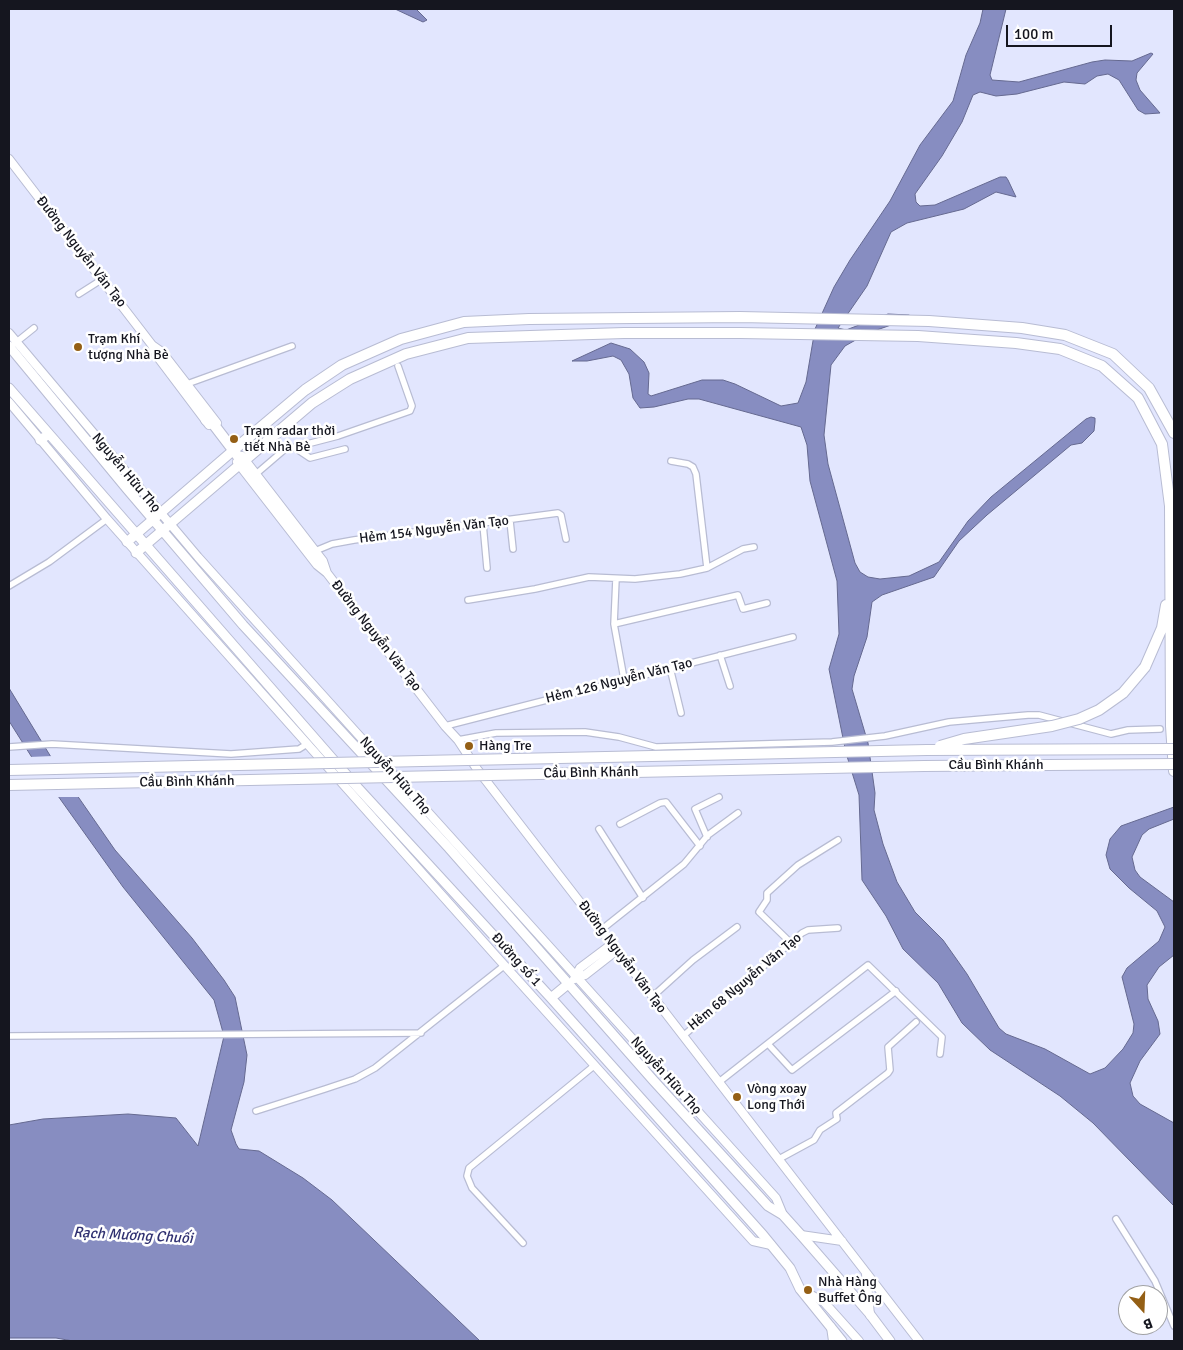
<!DOCTYPE html>
<meta charset="utf-8">
<style>
body{margin:0}
#map{position:relative;width:1183px;height:1350px;overflow:hidden;background:#e2e6fe;font-family:Signika,sans-serif}
canvas{display:block}
.frame{position:absolute;inset:0;border:10px solid #15161f;pointer-events:none}
.north{position:absolute;left:1118px;top:1285px;width:50px;height:50px;box-sizing:border-box;background:#fff;border:1px solid #a1a2a5;border-radius:50%;rotate:160deg;font-size:14px;font-weight:700;line-height:20px;text-align:center;color:#15161f}
.north::after{content:'';display:block;margin:auto;width:18px;height:22px;background:#945f15;clip-path:polygon(50% 0,100% 100%,50% 72%,0 100%)}
.scale{position:absolute;left:1006px;top:25px;width:106px;height:22px;box-sizing:border-box;border:2px solid #15161f;border-top:0;padding-left:6px;font-size:15px;line-height:18px;white-space:nowrap;color:#15161f;-webkit-text-stroke:4px #fff;paint-order:stroke}
</style>
<div id="map">
<canvas width="1183" height="1350"></canvas>
<div class="frame"></div>
<div class="north">B</div>
<div class="scale">100 m</div>
</div>
<script>
const c = document.querySelector('canvas').getContext('2d');
c.lineJoin = 'round';
function fill(path, color) { c.fillStyle = color; c.fill(path, 'evenodd'); }
const shape = rows => new Path2D(rows.map(r => 'M' + r).join(''));
function stroke(path, color, width, dash) { c.strokeStyle = color; c.lineWidth = width; c.lineCap = dash ? 'butt' : 'round'; c.setLineDash(dash || []); c.stroke(path); }
function write(font, color, halo, rows, align = 'center') {
  c.font = font + ' Signika,sans-serif'; c.lineWidth = 5; c.setLineDash([]); c.textBaseline = 'middle'; c.strokeStyle = halo; c.fillStyle = color; for (const [text, x, y, turn = 0] of rows) {
    c.save(); c.translate(x, y); c.rotate((+turn || 0) * Math.PI / 180); c.textAlign = isNaN(turn) ? turn : align; if (halo) c.strokeText(text, 0, 0); c.fillText(text, 0, 0); c.restore();
  }
}
const water = shape([
 [395,9,416,9,427,20,423,22,395,9],
 [983,9,1006,9,990,75,992,80,1019,82,1092,62,1105,60,1132,61,1151,53,1153,54,1137,73,1136,80,1140,90,1160,113,1145,114,1138,110,1119,80,1108,74,1097,76,1085,84,1064,82,1017,94,996,96,980,92,973,95,962,122,942,156,915,194,916,202,920,206,935,205,1000,177,1006,177,1008,180,1016,197,996,192,964,209,907,223,891,232,867,286,838,328,846,330,888,314,909,315,918,321,894,324,868,333,845,346,831,365,824,435,828,464,855,563,860,572,868,577,880,579,909,576,939,562,968,521,991,497,1086,419,1091,417,1095,418,1095,422,1094,431,1082,443,1071,445,987,515,959,541,934,577,882,595,872,602,867,637,854,676,852,689,868,743,875,793,874,810,883,844,897,882,915,912,943,940,967,974,999,1028,1006,1034,1045,1049,1090,1074,1105,1068,1123,1049,1133,1033,1134,1024,1122,977,1127,968,1159,941,1165,927,1157,911,1129,888,1110,869,1106,855,1110,839,1121,826,1174,807,1174,819,1149,829,1142,835,1132,857,1135,870,1140,877,1174,902,1174,955,1159,967,1147,985,1148,999,1158,1021,1160,1034,1140,1061,1130,1083,1133,1096,1140,1104,1174,1123,1174,1206,1093,1123,1060,1096,990,1050,962,1023,938,983,903,949,886,916,862,880,859,795,846,753,829,669,839,634,837,581,810,481,807,445,801,427,699,399,688,399,654,407,640,408,633,398,629,374,621,360,613,356,587,361,572,361,611,343,630,349,644,362,649,373,648,394,651,396,702,380,723,380,735,384,781,406,798,403,806,382,815,329,834,287,850,260,890,201,920,145,953,101,966,55,980,23,983,9],
 [9,688,54,762,115,850,192,938,224,980,235,997,247,1055,244,1082,231,1130,236,1144,239,1149,259,1151,303,1178,332,1200,480,1341,73,1341,56,1338,9,1338,9,1125,43,1119,128,1114,176,1118,198,1146,224,1036,214,1000,123,887,43,775,9,721,9,688]
]);
fill(water, '#878dc1');
stroke(water, '#656990', 1);
fill(shape([
 [53,756,56,761,81,797,55,797,29,757]
]), '#e2e6fe');
const minor = shape([
 [79,294,101,280],
 [14,344,34,328],
 [187,384,292,346],
 [295,448,310,458,345,449],
 [671,461,688,464,693,467,696,474,707,568],
 [256,474,284,450,338,436,410,411,412,406,398,366],
 [510,521,513,549],
 [483,524,487,568],
 [315,551,332,544,354,540,558,513,561,515,566,539],
 [616,579,614,624,624,679],
 [9,586,49,562,107,519],
 [468,600,535,589,589,577,635,579,680,574,707,568,743,549,754,547],
 [614,624,738,595,743,609,767,603],
 [720,655,730,686],
 [670,668,681,713],
 [445,726,793,637],
 [458,740,496,733,585,732,619,737,656,747,832,742,885,736,949,722,1028,715,1039,715,1111,734,1128,730,1160,729],
 [9,747,52,744,231,754,299,749,307,744],
 [620,824,660,803,666,802,700,846],
 [599,829,643,898],
 [707,837,695,809,719,797],
 [601,930,684,864,708,835,738,813],
 [791,943,759,912,767,900,767,893,798,865,838,840],
 [652,997,693,960,737,927],
 [9,1036,421,1033],
 [683,1036,802,933,808,930,838,928],
 [768,1044,792,1070,896,991],
 [719,1082,868,965,942,1037,940,1054],
 [256,1111,325,1089,355,1079,375,1068,505,965],
 [779,1159,814,1140,820,1130,837,1119,836,1113,888,1073,890,1070,888,1047,916,1022],
 [1116,1219,1155,1281,1174,1326],
 [523,1243,472,1188,467,1176,469,1168,595,1065]
]);
const secondary = shape([
 [9,159,152,345,157,356,209,425],
 [9,333,198,557,776,1198,783,1215],
 [152,345,162,352,217,423],
 [9,402,107,519,496,956,753,1241,771,1245],
 [242,456,323,561,327,573,445,726,458,740,477,769,919,1341],
 [237,462,317,565,327,573],
 [576,977,585,975,617,950],
 [574,979,580,968,612,944],
 [801,1235,842,1241],
 [866,1274,870,1315],
 [800,1289,824,1302,859,1341],
 [831,1327,833,1341]
]);
const primary = shape([
 [9,346,127,489,243,625,449,848,653,1080,768,1206,783,1215,801,1235,869,1313,890,1341],
 [9,388,358,788,551,998,763,1235,790,1268,800,1289,842,1341],
 [40,440,49,434],
 [127,542,236,448],
 [136,553,245,460],
 [551,998,568,984]
]);
const motorway = shape([
 [206,420,211,421,240,459,245,460,312,403,350,379,406,354,468,338,624,333,740,333,918,336,1016,343,1060,349,1102,366,1138,398,1162,444,1170,506,1171,726,1174,771],
 [236,448,305,390,342,365,401,339,464,322,529,319,740,317,929,321,1022,328,1065,335,1113,354,1149,388,1174,433],
 [1145,667,1162,628,1166,605]
]);
stroke(minor, '#b8bcd3', 8);
stroke(secondary, '#b8bcd3', 10);
stroke(primary, '#b8bcd3', 11);
stroke(motorway, '#b8bcd3', 12);
stroke(minor, '#fff', 5.5);
stroke(secondary, '#fff', 8);
stroke(primary, '#fff', 9);
stroke(motorway, '#fff', 10);
const motorwayBridge = shape([
 [940,746,964,739,1052,726,1079,719,1099,710,1123,693,1145,667],
 [9,770,927,750,1174,749],
 [9,785,924,766,1174,764]
]);
stroke(motorwayBridge, '#b8bcd3', 12, []);
stroke(motorwayBridge, '#fff', 10);
for (const [x, y, r, color] of [
 [78,347,5,"#945f15"],
 [234,439,5,"#945f15"],
 [469,746,5,"#945f15"],
 [737,1097,5,"#945f15"],
 [808,1290,5,"#945f15"]
]) { const dot = new Path2D(); dot.arc(x, y, r, 0, 2 * Math.PI); c.fillStyle = color; c.fill(dot); stroke(dot, '#fff', 2); }
write('14px', '#15161f', '#fff', [
 ["Đường Nguyễn Văn Tạo",81,252,52],
 ["Nguyễn Hữu Thọ",126,473,50],
 ["Hẻm 154 Nguyễn Văn Tạo",434,530,-7],
 ["Đường Nguyễn Văn Tạo",376,636,52],
 ["Hẻm 126 Nguyễn Văn Tạo",619,681,-14],
 ["Cầu Bình Khánh",996,765],
 ["Cầu Bình Khánh",591,773,-1],
 ["Nguyễn Hữu Thọ",395,776,48],
 ["Cầu Bình Khánh",187,782,-1],
 ["Đường Nguyễn Văn Tạo",622,957,53],
 ["Đường số 1",516,960,48],
 ["Hẻm 68 Nguyễn Văn Tạo",745,982,-40],
 ["Nguyễn Hữu Thọ",666,1076,48]
]);
write('14px', '#15161f', '#fff', [
 ["Trạm Khí",88,339],
 ["tượng Nhà Bè",88,355],
 ["Trạm radar thời",244,431],
 ["tiết Nhà Bè",244,447],
 ["Hàng Tre",479,746],
 ["Vòng xoay",747,1089],
 ["Long Thới",747,1105],
 ["Nhà Hàng",818,1282],
 ["Buffet Ông",818,1298]
], 'left');
write('italic 15px', '#303171', '#fff', [
 ["Rạch Mương Chuối",133,1236,3]
]);
</script>
